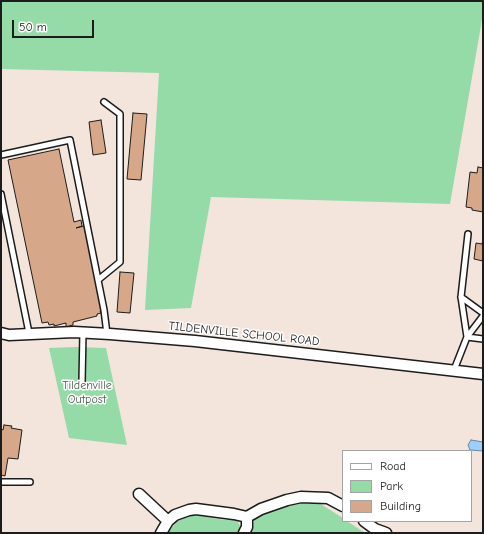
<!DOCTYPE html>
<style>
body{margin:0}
#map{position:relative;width:484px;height:534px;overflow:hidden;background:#f3e5db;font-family:"Comic Neue",sans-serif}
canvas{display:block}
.frame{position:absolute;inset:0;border:2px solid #1c1c1c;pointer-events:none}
.legend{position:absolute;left:342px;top:450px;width:130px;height:72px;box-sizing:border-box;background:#fff;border:1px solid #a4a4a4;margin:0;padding:5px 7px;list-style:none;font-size:12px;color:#1c1c1c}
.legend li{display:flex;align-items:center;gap:8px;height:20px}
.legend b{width:20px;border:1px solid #a4a4a4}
.scale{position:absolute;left:12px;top:20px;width:82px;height:18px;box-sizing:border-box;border:2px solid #1c1c1c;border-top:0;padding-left:5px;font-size:12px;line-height:14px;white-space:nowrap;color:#1c1c1c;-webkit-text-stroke:3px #fff;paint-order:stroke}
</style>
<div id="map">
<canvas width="484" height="534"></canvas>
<div class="frame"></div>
<ul class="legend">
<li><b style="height:5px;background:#fff"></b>Road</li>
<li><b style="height:11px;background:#94dba8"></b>Park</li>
<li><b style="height:11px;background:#d6a788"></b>Building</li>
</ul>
<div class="scale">50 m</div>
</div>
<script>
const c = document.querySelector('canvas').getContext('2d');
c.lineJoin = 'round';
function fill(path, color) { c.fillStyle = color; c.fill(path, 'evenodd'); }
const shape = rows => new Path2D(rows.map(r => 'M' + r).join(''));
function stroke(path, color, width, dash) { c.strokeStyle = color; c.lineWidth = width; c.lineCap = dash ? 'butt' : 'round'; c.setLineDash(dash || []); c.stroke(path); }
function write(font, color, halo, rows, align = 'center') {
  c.font = font + ' "Comic Neue",sans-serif'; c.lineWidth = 3; c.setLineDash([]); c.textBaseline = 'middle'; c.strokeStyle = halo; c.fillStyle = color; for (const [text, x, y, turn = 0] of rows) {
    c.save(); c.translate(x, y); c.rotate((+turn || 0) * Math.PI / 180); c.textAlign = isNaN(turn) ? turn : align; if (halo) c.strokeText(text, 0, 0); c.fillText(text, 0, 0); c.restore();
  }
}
fill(shape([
 [1,1,483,1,483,14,450,204,211,197,191,308,145,310,159,73,1,69],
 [75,347,106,348,127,445,69,438,49,348],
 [319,503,343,518,343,521,347,521,365,533,252,533,255,517,263,514,283,505],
 [194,515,225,520,236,519,241,527,239,533,167,533,177,522,182,518]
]), '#94dba8');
const water = shape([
 [471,440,483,442,483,451,470,450,468,445,471,440]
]);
fill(water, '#9ccff9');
stroke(water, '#6987a1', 1);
const building = shape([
 [133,113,147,114,141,180,127,179,133,113],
 [101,120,106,153,93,155,89,122,101,120],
 [59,149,74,222,81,220,82,226,76,228,84,226,102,311,100,311,101,313,97,314,97,316,73,322,73,325,66,327,66,323,54,326,54,324,49,325,48,322,42,323,8,160,59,149],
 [478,167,483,168,483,212,472,210,472,208,466,207,470,172,477,173,478,167],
 [483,239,483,261,474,259,476,243,482,244,483,239],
 [120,272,134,273,130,313,117,312,120,272],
 [4,425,12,426,11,428,22,430,18,459,8,458,5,476,1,475,1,429,3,430,4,425]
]);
fill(building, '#d6a788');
stroke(building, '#1c1c1c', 1);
const service = shape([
 [1,155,70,140,104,310,107,334],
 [1,194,29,333],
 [98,280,120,262,120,114,104,102],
 [461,297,483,313],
 [467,337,461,297,468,234],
 [467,337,483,316],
 [454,370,467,337,483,339],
 [82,382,83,332],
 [1,482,30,482]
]);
const minor = shape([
 [1,333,9,335,74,332,110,334,195,341,483,374],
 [139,494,168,521],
 [364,521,375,529,386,533],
 [161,533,168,521,175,515,189,510,196,509,234,514,247,517,261,509,287,500,301,497,328,498,343,506],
 [244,533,247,527,247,517]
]);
stroke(service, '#1c1c1c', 8);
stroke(minor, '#1c1c1c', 13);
stroke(service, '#fff', 5);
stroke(minor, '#fff', 10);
write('12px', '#1c1c1c', '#fff', [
 ["TILDENVILLE SCHOOL ROAD",244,334,6]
]);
write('12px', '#465f4d', '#fff', [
 ["Tildenville",87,386],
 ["Outpost",87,400]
]);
</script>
